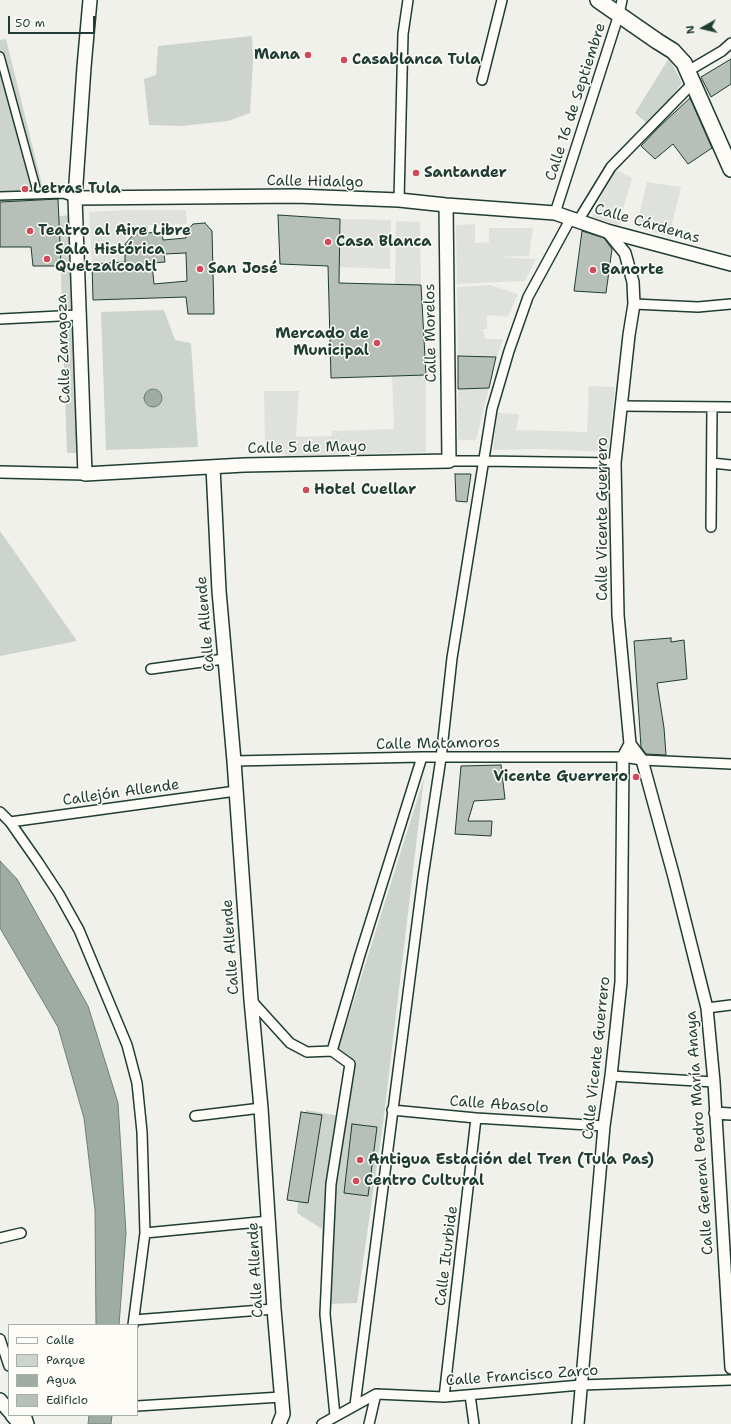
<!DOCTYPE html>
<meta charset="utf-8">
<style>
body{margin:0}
#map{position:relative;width:731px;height:1424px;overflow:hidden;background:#f0f1eb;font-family:"Shantell Sans",sans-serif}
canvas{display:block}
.legend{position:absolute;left:8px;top:1324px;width:130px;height:92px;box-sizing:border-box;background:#fdfcf7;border:1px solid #a4b0a9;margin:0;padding:5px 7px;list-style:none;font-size:12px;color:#1f3d34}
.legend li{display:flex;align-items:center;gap:8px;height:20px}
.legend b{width:20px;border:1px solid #a4b0a9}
.north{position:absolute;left:683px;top:8px;width:40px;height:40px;-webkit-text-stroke:3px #fdfcf7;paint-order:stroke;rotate:262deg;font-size:11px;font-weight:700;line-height:16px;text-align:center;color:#1f3d34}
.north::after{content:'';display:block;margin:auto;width:14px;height:18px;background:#1f3d34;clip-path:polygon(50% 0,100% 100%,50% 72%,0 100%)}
.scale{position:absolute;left:8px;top:16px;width:87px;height:18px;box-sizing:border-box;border:2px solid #1f3d34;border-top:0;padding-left:5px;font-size:12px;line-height:14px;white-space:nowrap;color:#1f3d34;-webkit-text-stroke:3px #fdfcf7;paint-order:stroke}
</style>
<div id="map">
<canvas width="731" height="1424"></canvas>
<ul class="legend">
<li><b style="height:5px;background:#fdfcf7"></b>Calle</li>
<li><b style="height:11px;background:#cdd3cd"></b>Parque</li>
<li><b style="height:11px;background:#9faca4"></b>Agua</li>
<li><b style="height:11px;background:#b6bfb8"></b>Edificio</li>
</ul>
<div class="north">N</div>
<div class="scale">50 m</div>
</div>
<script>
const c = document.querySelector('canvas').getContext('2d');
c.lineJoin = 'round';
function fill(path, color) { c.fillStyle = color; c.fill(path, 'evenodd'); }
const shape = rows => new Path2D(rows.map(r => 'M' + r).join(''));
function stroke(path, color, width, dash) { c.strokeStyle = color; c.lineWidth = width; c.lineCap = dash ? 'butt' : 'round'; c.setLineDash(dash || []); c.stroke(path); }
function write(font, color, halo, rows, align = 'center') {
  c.font = font + ' "Shantell Sans",sans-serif'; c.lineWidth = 3; c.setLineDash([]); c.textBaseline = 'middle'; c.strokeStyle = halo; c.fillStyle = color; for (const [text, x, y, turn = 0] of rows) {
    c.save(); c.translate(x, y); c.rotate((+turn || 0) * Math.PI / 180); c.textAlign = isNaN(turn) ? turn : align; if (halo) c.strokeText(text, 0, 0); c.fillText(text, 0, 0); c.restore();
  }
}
fill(shape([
 [616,170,632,178,624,205,620,225,591,219,601,196],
 [647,182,681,187,669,237,636,227],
 [128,210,186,210,187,224,129,226,129,233,123,244,124,254,130,262,92,264,89,212],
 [340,219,391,220,390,269,340,267],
 [396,221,420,222,421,285,395,285],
 [475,224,475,243,489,242,489,228,533,228,529,256,498,257,536,259,525,281,457,284,456,225],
 [490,285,518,294,508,317,487,315,487,329,483,329,485,339,503,339,497,357,458,356,457,287],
 [426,375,426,452,287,456,265,447,264,391,299,391,296,437,332,436,332,431,394,429,392,376],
 [589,386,615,387,608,452,543,449,493,450,497,413,519,414,516,430,587,432],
 [489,388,476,440,458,440,458,389]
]), '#dfe2dc');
fill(shape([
 [252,36,253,61,250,113,228,121,181,126,149,125,144,79,156,75,158,46],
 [6,39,45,197,0,199,0,40],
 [669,58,682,83,649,125,635,113],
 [72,215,79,453,67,453,59,216],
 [164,310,175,340,191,343,198,447,106,450,101,312],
 [0,531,77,641,0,656],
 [424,778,383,1124,357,1303,324,1304,322,1229,297,1213,306,1110,345,1117,354,1062,338,1051]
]), '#cdd3cd');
const water = shape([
 '144 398a9 9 0 1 1 18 0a9 9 0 1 1-18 0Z',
 [0,861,17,879,88,1006,118,1103,126,1233,119,1325,96,1325,95,1210,84,1118,58,1027,0,928,0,861],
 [89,1415,112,1415,111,1424,88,1424,89,1415]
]);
fill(water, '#9faca4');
stroke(water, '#6c8077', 1);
const building = shape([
 [731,59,731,84,711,97,701,77,731,59],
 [690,98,712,148,688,164,673,144,655,159,641,146,659,127,690,98],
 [58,199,61,266,33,266,31,247,0,247,0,202,58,199],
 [278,215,340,219,339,283,421,285,426,375,331,378,328,266,280,264,278,215],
 [205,223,212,231,214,314,188,314,186,297,93,300,92,264,125,262,125,244,133,235,133,227,147,227,147,233,162,232,163,240,186,238,186,232,193,224,205,223],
 [186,253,187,281,154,284,152,263,165,262,164,254,186,253],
 [582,231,604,238,612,249,606,293,574,291,582,231],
 [458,356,496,357,489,388,458,389,458,356],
 [455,474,471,474,467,502,456,501,455,474],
 [671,638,671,642,684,640,687,679,657,683,664,728,666,755,646,754,641,747,634,641,671,638],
 [501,765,505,799,474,801,468,821,492,821,491,836,455,834,461,766,501,765],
 [301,1112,322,1115,308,1203,287,1200,301,1112],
 [352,1124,377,1127,368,1196,344,1193,352,1124]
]);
fill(building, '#b6bfb8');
stroke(building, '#1f3d34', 1);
const pedestrian = shape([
 [0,56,38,195],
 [0,196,63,194,75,198]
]);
const minor = shape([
 [688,71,722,51,731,43],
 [482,80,502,0],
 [399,200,403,34,408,0],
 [555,213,619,14,622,0],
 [578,221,611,167,693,83],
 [634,304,698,307,731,304],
 [0,319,79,315],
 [621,406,731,407],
 [449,461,483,461,615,463],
 [712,463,731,465],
 [711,527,712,408],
 [151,669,224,659],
 [234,761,422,757,623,757,642,760,731,764],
 [0,812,10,822,38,862,59,894,79,930,127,1045,137,1083,142,1132,145,1233,133,1325],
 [10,822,236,791],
 [251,1000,290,1043,307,1052,332,1051,350,1064,331,1184,325,1314,335,1416],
 [707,1008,731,1005],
 [332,1051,359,958,422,757],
 [611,1076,714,1082],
 [392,1110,476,1118,604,1126],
 [195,1116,261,1108],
 [145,1233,269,1221],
 [0,1238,21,1233],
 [134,1320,274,1309],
 [0,1339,9,1366],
 [470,1395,474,1424],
 [444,1397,476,1118],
 [355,1405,423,877,441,758,452,658,492,409,509,351,528,297,571,218],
 [137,1406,281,1397],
 [26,1415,29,1424],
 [322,1424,376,1394,444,1397,581,1385,731,1380],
 [369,1424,376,1394]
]);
const tertiary = shape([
 [607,231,625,253,633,282,634,304,629,335,615,463,618,615,630,744,642,760,674,877,707,1008,714,1082,731,1368],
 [0,472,85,474],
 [715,1113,731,1114],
 [578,1424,604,1126,611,1076,621,982,623,757,630,744]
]);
const secondary = shape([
 [90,0,84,67,75,198,85,474,244,465,449,461,446,205],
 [75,198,296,196,399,200,446,205,555,213,607,231,731,264],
 [213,467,219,591,234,761,251,1000,261,1108,274,1309,283,1414,279,1424],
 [0,1400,9,1411],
 [12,1415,20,1424]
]);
const primary = shape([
 [598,0,657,41,673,51,684,63,731,169]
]);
stroke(pedestrian, '#1f3d34', 10);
stroke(minor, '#1f3d34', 12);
stroke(tertiary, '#1f3d34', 14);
stroke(secondary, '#1f3d34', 16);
stroke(primary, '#1f3d34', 18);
stroke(pedestrian, '#fdfcf7', 7);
stroke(minor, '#fdfcf7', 9);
stroke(tertiary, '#fdfcf7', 11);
stroke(secondary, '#fdfcf7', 13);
stroke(primary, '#fdfcf7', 15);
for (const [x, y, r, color] of [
 [308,55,4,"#d1495b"],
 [344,60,4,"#d1495b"],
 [416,173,4,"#d1495b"],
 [25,189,4,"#d1495b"],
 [30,231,4,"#d1495b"],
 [328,242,4,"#d1495b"],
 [47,259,4,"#d1495b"],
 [200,269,4,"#d1495b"],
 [593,270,4,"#d1495b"],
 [377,343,4,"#d1495b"],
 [306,490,4,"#d1495b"],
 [636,777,4,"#d1495b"],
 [360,1160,4,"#d1495b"],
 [356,1181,4,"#d1495b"]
]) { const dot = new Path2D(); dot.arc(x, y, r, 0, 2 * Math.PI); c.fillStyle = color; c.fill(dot); stroke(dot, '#fdfcf7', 1.5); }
write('bold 15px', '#1f3d34', '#fdfcf7', [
 ["Mana",300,55,"right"],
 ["Casablanca Tula",352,60],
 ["Santander",424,173],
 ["Letras Tula",33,189],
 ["Teatro al Aire Libre",38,231],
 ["Casa Blanca",336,242],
 ["Sala Histórica",55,250],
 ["Quetzalcoatl",55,267],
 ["San José",208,269],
 ["Banorte",601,270],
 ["Mercado de",369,334,"right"],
 ["Municipal",369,351,"right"],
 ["Hotel Cuellar",314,490],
 ["Vicente Guerrero",628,777,"right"],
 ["Antigua Estación del Tren (Tula Pas)",368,1160],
 ["Centro Cultural",364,1181]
], 'left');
write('15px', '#1f3d34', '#fdfcf7', [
 ["Calle 16 de Septiembre",576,102,-72],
 ["Calle Hidalgo",315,182,1],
 ["Calle Cárdenas",647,224,16],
 ["Calle Morelos",431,333,-91],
 ["Calle Zaragoza",64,349,-92],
 ["Calle 5 de Mayo",307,448,-1],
 ["Calle Vicente Guerrero",603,519,-90],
 ["Calle Allende",206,624,-95],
 ["Calle Matamoros",438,744,-1],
 ["Callejón Allende",121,793,-8],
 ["Calle Allende",231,947,-94],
 ["Calle Vicente Guerrero",597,1058,-84],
 ["Calle Abasolo",499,1105,4],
 ["Calle General Pedro María Anaya",700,1133,-94],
 ["Calle Iturbide",447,1256,-83],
 ["Calle Allende",256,1270,-93],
 ["Calle Francisco Zarco",522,1376,-4]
]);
</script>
